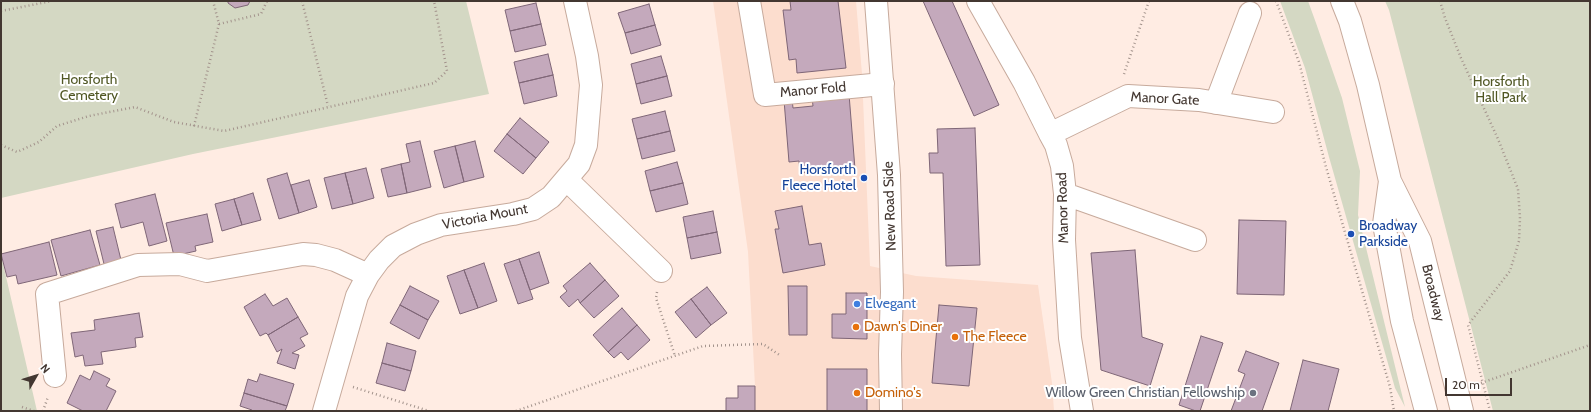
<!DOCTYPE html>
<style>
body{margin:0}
#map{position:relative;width:1591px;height:412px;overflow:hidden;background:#ffece3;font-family:Cabin,sans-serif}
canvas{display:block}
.frame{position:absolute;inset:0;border:2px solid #433731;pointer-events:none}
.north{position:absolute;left:16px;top:356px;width:40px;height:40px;-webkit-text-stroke:3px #fff;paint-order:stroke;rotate:51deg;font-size:11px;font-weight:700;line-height:16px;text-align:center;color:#433731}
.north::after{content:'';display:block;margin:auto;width:14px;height:18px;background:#433731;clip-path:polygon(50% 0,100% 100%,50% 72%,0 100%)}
.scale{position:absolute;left:1445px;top:378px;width:67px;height:18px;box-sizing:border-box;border:2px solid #433731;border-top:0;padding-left:5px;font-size:12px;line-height:14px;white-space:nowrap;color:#433731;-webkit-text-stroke:3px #fff;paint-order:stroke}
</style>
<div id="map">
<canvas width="1591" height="412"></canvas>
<div class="frame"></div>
<div class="north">N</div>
<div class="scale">20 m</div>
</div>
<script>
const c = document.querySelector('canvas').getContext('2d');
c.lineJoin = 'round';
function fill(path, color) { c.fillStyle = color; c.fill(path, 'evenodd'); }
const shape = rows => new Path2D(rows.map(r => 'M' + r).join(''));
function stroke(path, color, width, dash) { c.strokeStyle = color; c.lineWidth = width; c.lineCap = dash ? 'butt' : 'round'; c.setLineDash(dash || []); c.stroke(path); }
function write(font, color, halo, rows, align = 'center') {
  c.font = font + ' Cabin,sans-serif'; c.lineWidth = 4; c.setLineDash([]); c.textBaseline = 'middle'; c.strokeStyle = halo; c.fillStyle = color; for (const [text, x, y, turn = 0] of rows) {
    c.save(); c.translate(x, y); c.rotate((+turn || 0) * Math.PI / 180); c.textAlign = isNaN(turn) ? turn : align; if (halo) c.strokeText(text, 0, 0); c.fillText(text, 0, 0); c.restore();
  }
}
fill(shape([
 [713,1,856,1,862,74,870,266,916,276,1038,285,1052,383,1054,411,755,411,755,386,748,252]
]), '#fcddce');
fill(shape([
 [1,1,466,1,489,94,193,154,1,198],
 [1280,1,1308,1,1316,23,1342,98,1360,171,1358,215,1405,407,1395,388,1329,157,1305,68],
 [1385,1,1590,1,1590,411,1493,411,1389,10],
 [1,255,37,411,1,411]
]), '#d4d8c3');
const building = shape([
 [228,1,250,1,248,5,235,8,228,3,228,1],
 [790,1,838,1,846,68,797,73,796,59,789,60,783,10,791,10,790,1],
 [923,1,952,1,999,105,974,116,923,1],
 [536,3,541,24,510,31,505,10,536,3],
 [649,4,655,25,625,33,618,13,649,4],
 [541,24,546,45,515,52,510,31,541,24],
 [655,25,661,45,631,54,625,33,655,25],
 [548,54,553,75,519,83,514,62,548,54],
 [661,56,667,76,636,84,631,64,661,56],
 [553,75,557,96,524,104,519,83,553,75],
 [667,76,672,96,641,104,636,84,667,76],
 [849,94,855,169,800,173,799,161,789,162,784,100,792,99,793,108,813,106,812,97,849,94],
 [665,111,670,131,637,139,632,119,665,111],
 [520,118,549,142,536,158,507,134,520,118],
 [975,128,980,265,946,266,943,173,930,173,929,153,938,153,937,129,975,128],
 [670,131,675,151,642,159,637,139,670,131],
 [507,134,536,158,523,174,494,151,507,134],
 [420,141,431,187,407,193,401,164,410,162,406,144,420,141],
 [475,141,484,177,464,182,455,146,475,141],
 [455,146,464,182,444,188,434,151,455,146],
 [677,162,683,183,650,191,645,171,677,162],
 [401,164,407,193,388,197,381,169,401,164],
 [366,168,374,198,353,204,345,173,366,168],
 [287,173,299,213,279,219,267,179,287,173],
 [345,173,353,204,332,209,324,178,345,173],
 [309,180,317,207,299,213,291,185,309,180],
 [683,183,688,204,656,212,650,191,683,183],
 [253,193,261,220,242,225,234,199,253,193],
 [155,194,167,241,149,246,143,222,121,228,115,204,155,194],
 [234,199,242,225,222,231,215,204,234,199],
 [802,206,809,245,821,243,825,265,783,273,775,229,779,229,775,211,802,206],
 [713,211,717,232,687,238,683,217,713,211],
 [207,214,213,242,195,246,196,251,174,256,166,223,207,214],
 [1239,220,1286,221,1284,295,1237,294,1239,220],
 [113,227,121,260,104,264,96,231,113,227],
 [90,230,100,265,61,276,51,240,90,230],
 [717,232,721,253,691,259,687,238,717,232],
 [49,242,57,275,18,284,16,275,7,277,1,254,49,242],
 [1135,250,1142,337,1163,344,1150,386,1101,370,1091,253,1135,250],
 [539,252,549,283,530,290,519,259,539,252],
 [519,259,533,299,518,304,504,264,519,259],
 [484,263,497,301,478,308,464,270,484,263],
 [590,263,605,280,580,303,578,299,569,307,560,297,567,291,563,286,590,263],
 [464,270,478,308,460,314,447,276,464,270],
 [605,280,619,296,594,318,580,303,605,280],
 [410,286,439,301,428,320,400,305,410,286],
 [788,286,807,286,807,335,789,335,788,286],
 [707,287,727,313,711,325,691,299,707,287],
 [846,293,867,293,867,339,832,338,832,314,846,314,846,293],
 [265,294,273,306,287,298,298,317,268,335,266,333,260,336,244,307,265,294],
 [691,299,711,325,696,338,675,312,691,299],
 [400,305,428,320,419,339,390,323,400,305],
 [939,305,977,308,969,386,932,383,939,305],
 [622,308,637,325,608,352,593,335,622,308],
 [139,313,143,337,135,338,136,347,101,352,103,364,85,366,83,355,75,357,71,333,95,330,94,320,139,313],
 [298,317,308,334,300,338,305,346,292,353,299,355,295,369,277,363,282,349,277,352,268,335,298,317],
 [637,325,650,340,628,360,621,352,614,358,608,352,637,325],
 [1201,336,1223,343,1200,411,1196,411,1179,405,1201,336],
 [387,343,416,351,411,371,382,363,387,343],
 [1246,351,1279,363,1262,411,1231,411,1245,374,1238,371,1246,351],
 [1303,360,1339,369,1328,411,1290,411,1303,360],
 [382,363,411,371,405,391,376,383,382,363],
 [827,369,867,369,867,411,827,411,827,369],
 [94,371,110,379,106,386,116,391,106,411,83,411,67,403,80,375,90,380,94,371],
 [260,374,294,384,287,406,244,393,248,379,257,382,260,374],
 [738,386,755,386,755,411,726,411,726,398,738,398,738,386],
 [244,393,287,406,285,411,252,411,252,410,240,406,244,393]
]);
fill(building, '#c4a9bc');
stroke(building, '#7f6677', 1);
const minor = shape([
 [749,1,765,95,883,84],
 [978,1,1024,82,1050,134,1056,145,1062,166,1065,194,1064,240,1070,338,1082,411],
 [1216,103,1250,13],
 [1050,134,1128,96,1199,100,1273,112],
 [567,180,661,271],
 [1065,194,1195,240],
 [55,376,47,294,138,265,180,264,207,271,303,254,316,255,335,260,368,275],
 [324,411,357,296,368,275,379,260,393,246,416,234,441,225,513,214,533,209,551,197,579,164,586,145,591,85,587,56,575,1]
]);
const major = shape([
 [876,1,889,175,892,292,890,354,891,411]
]);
const highway = shape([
 [1342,1,1350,21,1368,85,1390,181,1420,241,1462,411],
 [1390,181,1384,224,1402,321,1426,411]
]);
stroke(minor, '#c7aa9c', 24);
stroke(major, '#c7aa9c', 24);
stroke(highway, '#c7aa9c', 24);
stroke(shape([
 [302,1,328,106],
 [1276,1,1299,62,1326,167,1390,387,1394,411],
 [1440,1,1445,18,1461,58,1498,139,1518,189,1520,218,1519,241,1510,271,1468,325,1490,411],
 [1,11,52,1],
 [219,24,261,14,267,1],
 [1124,74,1149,1],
 [194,126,219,24,213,1],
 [1,145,17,152,39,142,57,126,89,116,135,107,174,122,224,131,434,83,447,71,434,1],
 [657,292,656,298,675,356],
 [1481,383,1590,345],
 [353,387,429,411],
 [22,411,22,407,34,411],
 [43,411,48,397],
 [516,411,703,346,763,344,781,356]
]), '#a3938c', 2.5, [1, 3]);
stroke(minor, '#fff', 22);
stroke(major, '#fff', 22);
stroke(highway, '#fff', 22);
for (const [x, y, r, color] of [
 [864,178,4,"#1a4fb4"],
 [1351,234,4,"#1a4fb4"],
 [857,304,4,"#3f7fe0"],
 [856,327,4,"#e8710a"],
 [955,337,4,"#e8710a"],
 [857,393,4,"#e8710a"],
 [1253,393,4,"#6b7280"]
]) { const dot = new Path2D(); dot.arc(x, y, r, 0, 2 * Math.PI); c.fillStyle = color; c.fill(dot); stroke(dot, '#fff', 1.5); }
write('14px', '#505724', '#fff', [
 ["Horsforth",89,80],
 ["Cemetery",89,96],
 ["Horsforth",1501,82],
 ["Hall Park",1501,98]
]);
write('14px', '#433731', '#fff', [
 ["Manor Fold",813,90,-5],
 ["Manor Gate",1165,99,3],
 ["New Road Side",890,206,-92],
 ["Manor Road",1063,208,-92],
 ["Victoria Mount",485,217,-11],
 ["Broadway",1433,293,76]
]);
write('14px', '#164399', '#fff', [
 ["Horsforth",856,170],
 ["Fleece Hotel",856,186],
 ["Broadway",1359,226,"left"],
 ["Parkside",1359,242,"left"]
], 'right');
write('14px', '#366cbe', '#fff', [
 ["Elvegant",865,304]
], 'left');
write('14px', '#c56008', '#fff', [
 ["Dawn's Diner",864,327],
 ["The Fleece",963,337],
 ["Domino's",865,393]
], 'left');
write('14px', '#5b616d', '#fff', [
 ["Willow Green Christian Fellowship",1245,393]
], 'right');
</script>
